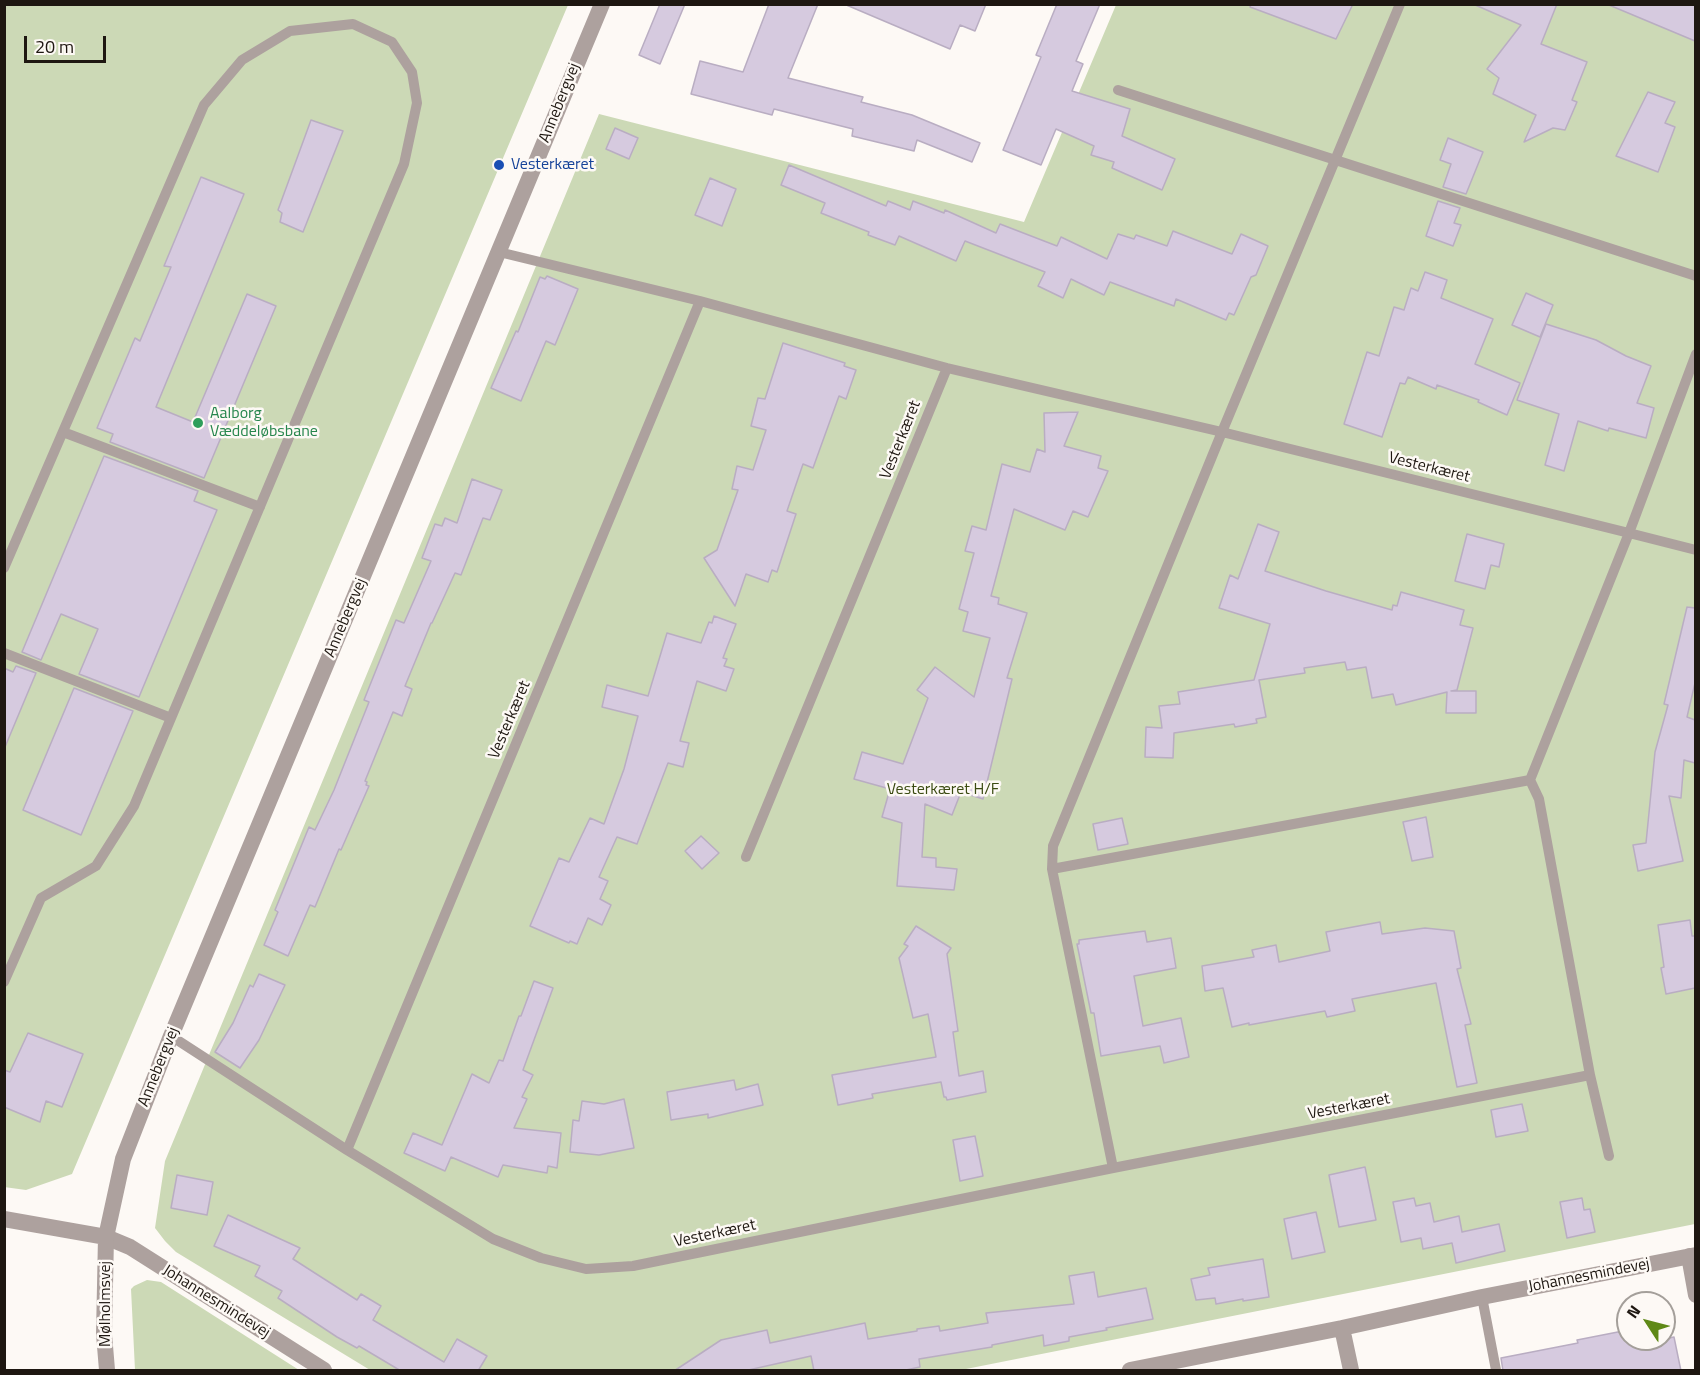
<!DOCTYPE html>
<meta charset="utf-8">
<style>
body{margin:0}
#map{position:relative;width:1700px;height:1375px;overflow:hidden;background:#fdf9f5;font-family:"Titillium Web",sans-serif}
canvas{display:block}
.frame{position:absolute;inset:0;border:6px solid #1e1711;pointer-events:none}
.north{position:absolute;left:1616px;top:1291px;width:60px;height:60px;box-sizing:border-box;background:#fdf9f5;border:2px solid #a49f9a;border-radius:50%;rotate:306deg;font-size:16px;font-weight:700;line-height:24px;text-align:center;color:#1e1711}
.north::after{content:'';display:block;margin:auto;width:21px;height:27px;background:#5f8917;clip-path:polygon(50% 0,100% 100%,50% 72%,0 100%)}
.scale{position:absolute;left:24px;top:36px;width:82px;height:27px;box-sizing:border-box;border:3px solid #1e1711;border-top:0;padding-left:8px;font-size:18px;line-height:21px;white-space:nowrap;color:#1e1711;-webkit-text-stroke:4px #fdf9f5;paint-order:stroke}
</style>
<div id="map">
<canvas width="1700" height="1375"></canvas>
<div class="frame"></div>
<div class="north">N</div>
<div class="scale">20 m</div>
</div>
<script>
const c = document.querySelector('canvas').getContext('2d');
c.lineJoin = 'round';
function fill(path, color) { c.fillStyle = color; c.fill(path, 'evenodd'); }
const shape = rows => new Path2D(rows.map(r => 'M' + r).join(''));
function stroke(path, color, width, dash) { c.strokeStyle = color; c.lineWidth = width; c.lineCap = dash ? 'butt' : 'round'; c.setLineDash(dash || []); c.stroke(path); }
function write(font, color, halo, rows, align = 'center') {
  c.font = font + ' "Titillium Web",sans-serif'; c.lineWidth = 5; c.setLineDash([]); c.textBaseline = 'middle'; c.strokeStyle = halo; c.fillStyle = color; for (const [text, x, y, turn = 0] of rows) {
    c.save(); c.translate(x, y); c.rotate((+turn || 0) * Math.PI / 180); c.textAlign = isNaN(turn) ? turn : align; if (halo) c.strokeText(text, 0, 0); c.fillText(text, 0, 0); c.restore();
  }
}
fill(shape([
 [4,5,568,5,72,1174,26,1190,4,1187],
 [1116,5,1695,5,1695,1224,961,1370,370,1370,176,1252,165,1241,155,1228,165,1161,599,114,1024,222],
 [147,1280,161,1282,299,1370,135,1370,131,1289,134,1286]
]), '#ccd9b6');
const building = shape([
 [660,4,685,4,660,64,639,55,660,4],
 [769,4,818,4,788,78,863,97,861,102,912,115,980,143,972,162,917,140,914,151,852,136,853,129,774,109,772,115,691,94,700,61,743,72,769,4],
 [844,4,986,4,975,31,960,25,950,49,844,4],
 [1057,4,1100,4,1076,61,1083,64,1072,91,1130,109,1122,136,1175,159,1162,190,1112,168,1114,162,1091,155,1094,146,1056,129,1041,165,1003,150,1041,57,1036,55,1057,4],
 [1251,4,1353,4,1336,39,1250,7,1251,4],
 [1473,4,1557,4,1541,44,1587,62,1572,100,1577,102,1565,130,1553,128,1524,142,1536,115,1493,94,1499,78,1487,69,1521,25,1473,4],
 [1609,4,1695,4,1695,41,1609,5,1609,4],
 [1648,92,1675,102,1665,123,1675,127,1658,172,1616,156,1648,92],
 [311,120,343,131,303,232,280,222,282,213,278,210,311,120],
 [615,128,638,138,629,159,606,149,615,128],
 [1448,138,1483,152,1466,194,1443,187,1451,164,1440,160,1448,138],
 [789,165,886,206,888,201,910,210,913,201,944,213,945,210,996,233,1000,224,1057,246,1061,237,1107,259,1118,234,1134,239,1136,235,1167,246,1173,231,1232,254,1241,234,1268,246,1256,275,1251,277,1234,315,1229,313,1226,320,1176,299,1174,306,1110,282,1104,295,1071,279,1063,298,1038,286,1045,272,965,241,956,261,899,236,895,245,868,235,869,232,821,213,825,203,781,185,789,165],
 [201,177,244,194,156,407,193,422,247,294,276,306,204,478,110,442,113,434,97,428,135,338,140,341,171,267,164,266,201,177],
 [710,178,736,189,722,226,695,215,710,178],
 [1438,201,1460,208,1454,223,1461,225,1453,246,1426,236,1438,201],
 [1425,272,1447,280,1441,298,1493,319,1475,364,1520,383,1507,415,1478,402,1479,400,1437,385,1436,389,1408,377,1405,384,1400,383,1382,437,1344,424,1367,352,1379,356,1394,307,1404,310,1411,288,1418,291,1425,272],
 [547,276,578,289,555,345,546,341,521,401,491,388,516,331,518,332,540,277,545,279,547,276],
 [1526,293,1553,305,1540,337,1512,325,1526,293],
 [1546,324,1596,340,1626,356,1651,366,1637,403,1654,408,1646,438,1609,428,1608,431,1578,421,1564,471,1545,465,1559,414,1517,400,1546,324],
 [783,343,845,363,844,366,856,370,846,399,839,396,813,468,803,464,787,511,796,514,777,572,772,570,768,582,746,574,735,606,704,558,717,550,738,490,732,489,737,466,753,470,766,430,751,426,758,398,765,399,783,343],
 [1078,412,1064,446,1101,456,1098,468,1108,471,1088,517,1073,511,1065,530,1014,509,991,596,999,598,998,604,1027,613,1007,678,1012,679,983,799,961,792,952,815,925,804,922,857,936,858,936,867,957,869,954,890,897,886,902,823,882,817,890,789,854,779,862,752,903,764,928,698,917,690,935,667,974,697,990,638,963,631,968,612,959,609,974,553,965,551,972,526,986,530,1002,464,1030,472,1037,449,1045,452,1044,413,1078,412],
 [104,456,198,491,194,501,217,510,139,697,79,674,98,629,61,614,41,660,22,652,104,456],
 [472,479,502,490,490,520,483,518,461,575,455,573,432,623,431,623,405,686,412,689,402,716,393,712,365,781,367,782,366,785,369,786,341,850,339,849,315,907,310,905,288,956,264,945,278,912,275,910,309,827,315,830,334,790,369,702,364,700,396,620,404,623,431,561,422,558,435,524,442,526,445,518,457,523,472,479],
 [1258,524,1279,532,1265,571,1326,591,1392,610,1393,605,1397,606,1401,592,1464,610,1460,625,1473,628,1457,690,1451,691,1476,691,1476,713,1446,713,1447,692,1396,705,1393,694,1372,698,1366,667,1347,670,1345,662,1304,668,1305,673,1259,680,1266,717,1256,719,1257,723,1235,727,1234,724,1174,733,1173,758,1145,757,1146,727,1162,728,1159,706,1180,704,1178,692,1254,680,1270,624,1219,608,1230,575,1238,579,1258,524],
 [1467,534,1504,544,1499,567,1491,565,1485,589,1455,581,1467,534],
 [1687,607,1695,608,1695,683,1687,717,1695,720,1695,763,1684,760,1681,798,1669,796,1683,861,1638,871,1633,845,1646,843,1655,752,1668,705,1664,704,1687,607],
 [714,616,736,624,723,658,727,659,724,666,734,669,726,691,697,681,680,741,689,743,683,767,668,763,637,844,617,837,599,877,608,881,600,899,611,905,602,925,588,918,577,944,570,941,569,943,530,926,559,858,569,862,590,818,604,824,624,769,638,716,602,707,607,685,648,696,667,633,701,643,709,622,712,623,714,616],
 [16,666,36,673,5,747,4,668,13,672,16,666],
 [74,688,133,711,81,835,23,810,74,688],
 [1426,817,1433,857,1412,861,1403,822,1426,817],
 [1122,818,1128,844,1098,850,1093,824,1122,818],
 [701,836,719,853,702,869,685,851,701,836],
 [1690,920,1692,936,1695,936,1695,988,1666,994,1661,968,1664,967,1658,925,1690,920],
 [1380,922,1382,934,1425,928,1454,931,1461,968,1457,969,1471,1024,1465,1025,1477,1083,1457,1087,1436,983,1352,999,1355,1011,1327,1017,1325,1011,1249,1025,1249,1023,1232,1027,1223,988,1205,991,1202,966,1254,957,1252,950,1276,945,1279,962,1330,951,1326,932,1380,922],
 [916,926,951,948,947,954,958,1031,953,1032,959,1076,983,1071,986,1092,947,1100,946,1097,944,1097,941,1082,872,1094,873,1098,838,1105,832,1075,936,1057,928,1014,913,1018,899,958,908,946,904,944,916,926],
 [1145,931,1147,942,1171,938,1176,968,1134,976,1143,1026,1181,1018,1189,1057,1164,1063,1160,1046,1101,1056,1094,1013,1091,1013,1077,944,1079,944,1079,940,1145,931],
 [259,974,285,985,259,1040,240,1068,215,1052,233,1023,250,985,253,987,259,974],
 [534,981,553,988,523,1070,533,1075,522,1097,527,1099,514,1128,561,1133,557,1168,548,1166,547,1173,503,1165,498,1177,451,1157,445,1171,404,1153,413,1133,442,1145,472,1074,489,1083,499,1060,503,1061,519,1016,521,1016,534,981],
 [28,1033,83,1054,62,1107,46,1101,40,1122,4,1107,4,1070,10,1072,28,1033],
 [734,1080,736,1090,758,1084,763,1105,708,1118,708,1114,671,1120,667,1092,734,1080],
 [624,1099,634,1148,599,1155,570,1152,573,1120,579,1121,582,1101,604,1104,624,1099],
 [1522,1104,1528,1131,1496,1137,1491,1110,1522,1104],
 [975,1136,983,1176,960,1181,953,1140,975,1136],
 [1365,1167,1376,1220,1339,1227,1329,1175,1365,1167],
 [177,1175,213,1182,207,1215,171,1208,177,1175],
 [1414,1198,1416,1206,1430,1203,1434,1222,1459,1216,1462,1232,1499,1224,1505,1251,1456,1263,1452,1243,1423,1249,1421,1238,1401,1242,1393,1202,1414,1198],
 [1582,1198,1584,1210,1590,1209,1595,1232,1567,1238,1560,1202,1582,1198],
 [1316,1212,1325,1252,1292,1259,1284,1219,1316,1212],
 [228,1215,300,1248,293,1259,357,1300,361,1294,381,1306,373,1320,444,1362,457,1339,487,1356,478,1371,401,1371,359,1346,357,1348,337,1337,278,1298,282,1291,255,1276,260,1266,214,1246,228,1215],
 [1263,1259,1269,1297,1243,1301,1243,1299,1216,1304,1215,1298,1196,1300,1191,1279,1210,1275,1208,1268,1263,1259],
 [1094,1272,1098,1297,1146,1288,1153,1319,1106,1328,1107,1330,1069,1337,1069,1341,1044,1346,1043,1335,992,1345,992,1347,919,1359,920,1367,901,1371,814,1371,811,1356,744,1371,674,1371,721,1340,767,1330,770,1343,865,1323,868,1339,917,1331,917,1329,939,1326,940,1331,988,1323,986,1313,1074,1304,1069,1276,1094,1272],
 [1628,1330,1628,1339,1664,1339,1674,1337,1681,1371,1503,1371,1501,1358,1578,1343,1577,1340,1628,1330]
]);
fill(building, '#d6cadf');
stroke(building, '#b9adc2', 1.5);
stroke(shape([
 [1118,90,1696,276],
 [499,252,700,301,947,368,1222,432,1629,533,1696,354],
 [63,432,260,507],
 [4,568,204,105,242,60,290,31,353,24,392,42,412,72,417,103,404,164,134,806,96,866,41,898,4,982],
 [4,653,171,718],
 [746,857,947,368],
 [1052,869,1530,780],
 [171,1036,347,1150,493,1239,541,1258,586,1269,633,1266,1113,1168,1590,1075,1609,1156],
 [1590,1075,1539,799,1530,780,1629,533,1696,550],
 [347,1150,700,301],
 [1113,1168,1052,869,1053,846,1222,432,1400,4],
 [1482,1297,1496,1370]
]), '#ada19e', 10);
stroke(shape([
 [106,1237,130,1247,324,1370],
 [1689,1256,1696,1295],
 [1342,1328,1351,1370],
 [1130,1370,1342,1328,1482,1297,1696,1255]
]), '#ada19e', 16);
stroke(shape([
 [4,1219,106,1237],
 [107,1370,104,1334,106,1237,123,1159,171,1036,602,4]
]), '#ada19e', 16);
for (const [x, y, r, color] of [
 [499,165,6,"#1a4fb4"],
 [198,423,6,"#2e9e5b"]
]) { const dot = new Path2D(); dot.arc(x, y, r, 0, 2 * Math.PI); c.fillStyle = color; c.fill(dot); stroke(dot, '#fdf9f5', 2); }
write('16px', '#1e1711', '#fdf9f5', [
 ["Annebergvej",560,103,-68],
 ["Vesterkæret",901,440,-68],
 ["Vesterkæret",1429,468,14],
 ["Annebergvej",346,618,-67],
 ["Vesterkæret",510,720,-67],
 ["Annebergvej",159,1067,-68],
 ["Vesterkæret",1349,1107,-11],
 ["Vesterkæret",715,1234,-12],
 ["Johannesmindevej",1589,1276,-11],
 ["Johannesmindevej",216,1302,32],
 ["Mølholmsvej",106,1304,-90]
]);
write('16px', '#164399', '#fdf9f5', [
 ["Vesterkæret",511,165]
], 'left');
write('16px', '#27864d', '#fdf9f5', [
 ["Aalborg",210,414],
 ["Væddeløbsbane",210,432]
], 'left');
write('16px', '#3b4b12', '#fdf9f5', [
 ["Vesterkæret H/F",943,790]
]);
</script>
